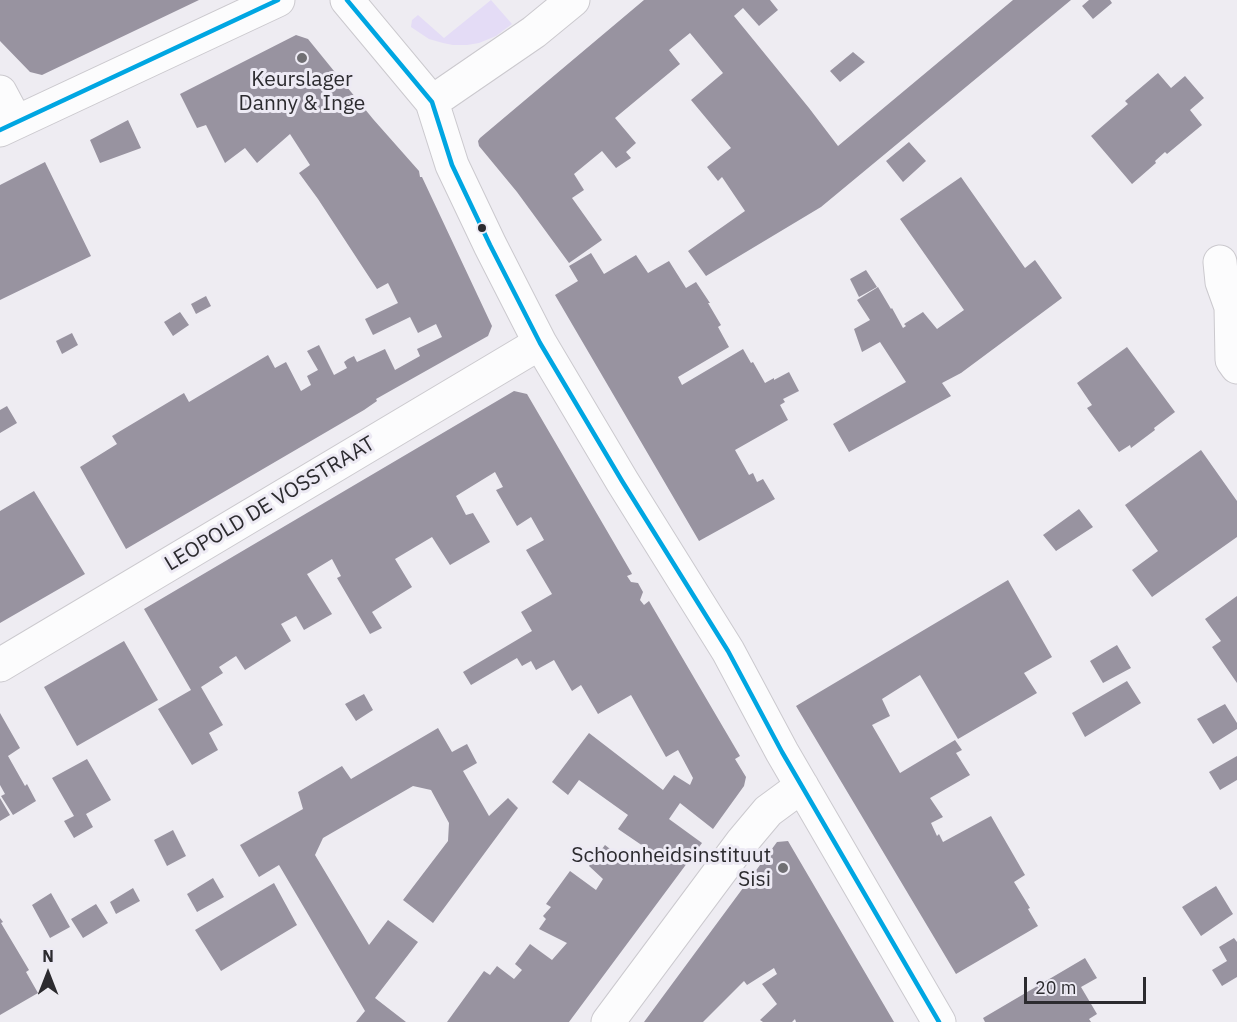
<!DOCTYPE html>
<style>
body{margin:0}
#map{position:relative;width:1237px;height:1022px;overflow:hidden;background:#eeecf2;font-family:"IBM Plex Sans",sans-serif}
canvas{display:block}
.north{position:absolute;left:18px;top:944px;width:60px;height:60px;-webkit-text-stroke:4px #edeaf4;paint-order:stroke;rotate:0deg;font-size:16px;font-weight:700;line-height:24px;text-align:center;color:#2c2b2f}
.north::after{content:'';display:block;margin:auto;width:21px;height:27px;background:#2c2b2f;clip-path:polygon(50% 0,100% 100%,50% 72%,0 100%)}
.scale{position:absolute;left:1024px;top:977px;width:122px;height:27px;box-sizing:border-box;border:3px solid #2c2b2f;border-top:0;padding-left:8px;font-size:18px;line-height:21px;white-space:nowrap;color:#2c2b2f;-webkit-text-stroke:4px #edeaf4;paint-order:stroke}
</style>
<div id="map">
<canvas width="1237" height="1022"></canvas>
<div class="north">N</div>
<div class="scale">20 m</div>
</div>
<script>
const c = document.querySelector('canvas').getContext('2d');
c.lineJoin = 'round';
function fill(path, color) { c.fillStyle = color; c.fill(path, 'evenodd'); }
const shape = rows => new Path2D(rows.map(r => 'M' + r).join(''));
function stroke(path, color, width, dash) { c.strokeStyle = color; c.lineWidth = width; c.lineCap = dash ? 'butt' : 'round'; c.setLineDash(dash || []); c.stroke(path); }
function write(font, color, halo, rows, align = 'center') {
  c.font = font + ' "IBM Plex Sans",sans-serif'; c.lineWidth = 6; c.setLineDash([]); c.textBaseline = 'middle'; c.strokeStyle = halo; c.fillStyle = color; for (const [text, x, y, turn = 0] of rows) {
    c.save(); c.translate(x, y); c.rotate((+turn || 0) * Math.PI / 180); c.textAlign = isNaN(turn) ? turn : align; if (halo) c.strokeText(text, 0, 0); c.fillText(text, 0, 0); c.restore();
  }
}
fill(shape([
 [491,0,512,24,496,36,479,43,467,45,453,45,443,43,429,39,411,27,412,20,418,15,444,38]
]), '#e4dcf6');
fill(shape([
 [0,0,199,0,42,75,30,72,0,41],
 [644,0,770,0,778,10,759,26,743,8,734,16,809,108,838,146,1013,0,1071,0,821,207,706,276,688,251,745,211,722,177,718,181,707,167,731,148,691,100,723,73,690,33,669,50,680,64,615,118,636,143,626,152,631,158,616,168,602,151,574,174,584,190,572,198,602,240,569,263,517,192,479,146,478,141,480,138],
 [1089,0,1110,0,1112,3,1093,19,1082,6],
 [296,35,308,39,373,119,419,171,420,177,422,177,492,326,488,336,376,399,377,401,364,410,126,549,80,467,117,444,112,436,184,393,189,402,268,355,275,368,286,362,301,391,311,385,307,376,318,370,307,351,319,345,334,375,347,368,344,362,348,359,354,356,357,362,385,349,395,370,420,356,417,349,442,337,436,324,418,333,410,317,373,335,365,319,398,303,388,283,377,289,318,199,299,173,310,165,290,134,257,163,245,148,225,163,206,125,197,128,180,94],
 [853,52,865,62,840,82,830,71],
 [1158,73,1171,88,1185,76,1204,98,1190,110,1202,125,1167,154,1165,152,1155,161,1156,163,1132,184,1091,136,1128,104,1125,101],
 [128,120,141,148,100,163,90,140],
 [909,142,926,161,903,182,886,161],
 [45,162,91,256,0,300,0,185],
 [961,177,1025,268,1035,260,1062,298,961,373,942,383,951,396,849,452,833,424,906,382,880,342,862,352,854,329,870,320,857,300,878,287,891,309,892,308,903,328,906,326,904,324,923,312,937,329,964,310,900,219],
 [591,253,604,274,636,255,648,273,669,261,686,288,696,282,710,303,708,303,721,325,718,327,729,347,678,377,682,385,743,349,751,363,753,362,765,383,774,378,774,380,789,372,799,391,783,399,785,402,780,405,788,420,735,450,749,475,753,473,757,482,763,479,775,499,699,541,555,295,578,281,569,266],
 [866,270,877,287,859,297,850,279],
 [206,296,211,306,196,314,191,304],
 [180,312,189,325,173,336,164,322],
 [72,333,78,345,62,354,56,341],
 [1127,347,1175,412,1154,428,1155,430,1131,448,1130,445,1119,452,1087,408,1092,405,1077,383],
 [514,391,527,394,631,572,632,574,627,576,631,582,638,583,643,592,640,600,644,605,649,601,740,756,735,759,746,777,744,786,713,829,680,803,669,819,702,843,569,1022,447,1022,484,971,490,975,497,966,514,979,522,970,515,964,530,944,552,960,567,943,539,929,546,919,543,916,551,907,546,904,570,871,596,890,603,879,589,866,605,845,628,863,643,846,618,829,628,815,579,780,568,795,552,782,589,733,663,790,674,775,690,785,693,778,678,750,666,757,631,695,598,714,581,685,572,691,554,660,536,670,531,661,522,666,517,658,471,685,463,672,532,631,521,612,552,594,526,550,544,540,531,517,517,526,496,490,503,487,495,472,456,496,466,515,473,513,490,542,450,565,432,537,395,559,412,587,372,612,382,628,370,634,337,578,341,576,332,559,309,573,307,574,332,614,304,630,296,616,281,624,291,641,245,670,236,656,219,667,223,673,201,687,223,725,209,733,218,750,192,765,158,709,191,690,144,609],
 [7,406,17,423,0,433,0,410],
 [1201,450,1237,501,1237,537,1152,597,1132,570,1158,551,1125,505],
 [34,491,85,574,0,623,0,511],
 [1079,509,1093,527,1056,551,1043,535],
 [1008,580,1052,657,1024,673,1037,693,958,739,920,675,882,699,890,716,872,725,900,773,955,740,962,750,956,753,970,775,930,798,943,817,931,823,937,836,939,834,943,842,991,816,1025,875,1014,882,1030,908,1028,909,1038,926,956,974,796,706],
 [1237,596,1237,683,1212,647,1221,641,1205,619],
 [124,641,158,700,77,746,44,687],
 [1117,645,1131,668,1103,683,1090,661],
 [1127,681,1141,703,1085,737,1072,713],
 [364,694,373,710,356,721,345,704],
 [1225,704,1237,723,1237,729,1213,744,1197,719],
 [0,713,20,748,8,756,25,786,27,784,36,801,13,815,1,796,5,794,0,785],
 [438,728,452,752,467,744,477,763,463,771,489,816,508,798,518,808,433,923,403,900,448,841,449,823,431,790,413,786,323,838,315,855,369,945,388,920,418,942,375,998,406,1022,356,1022,365,1011,279,865,259,877,240,845,303,809,298,792,342,766,351,779],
 [1237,756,1237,780,1220,790,1209,772],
 [87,759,111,800,86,814,93,827,74,838,64,821,74,816,52,778],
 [0,798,10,815,0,821],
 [173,830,186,856,167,866,154,840],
 [788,841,894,1022,796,1022,795,1019,792,1022,763,1022,760,1020,777,1004,762,984,777,974,774,968,747,985,744,981,703,1022,644,1022,777,842],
 [213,878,224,897,197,912,187,894],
 [274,883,297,925,221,971,195,930],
 [1216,886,1233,914,1201,936,1182,907],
 [133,888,140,901,116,914,110,902],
 [51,893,70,927,50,938,32,905],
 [96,904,108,923,83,938,71,919],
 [0,918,3,922,1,923,29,970,26,972,38,993,0,1015],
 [1234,938,1237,942,1237,977,1222,986,1212,970,1227,961,1219,947],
 [1085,958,1097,978,1081,987,1097,1014,1089,1019,1091,1022,985,1022,983,1018]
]), '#9893a0');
const minor = shape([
 [347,0,432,102,452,165,490,245,540,343,622,481,728,651,782,752,939,1022],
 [0,92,16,122],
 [432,102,534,32,573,0],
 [0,130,278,0],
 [1220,262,1222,282,1231,307],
 [1237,310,1231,307,1232,360,1237,367],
 [0,665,540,343],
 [608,1022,742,842,768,811,802,786]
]);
stroke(minor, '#cbc9ce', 35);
stroke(minor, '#fcfcfd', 33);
stroke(shape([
 [347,0,432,102,452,165,490,245,540,343,622,481,728,651,782,752,939,1022],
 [0,130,278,0]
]), '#00a6e2', 4.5);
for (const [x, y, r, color] of [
 [302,58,6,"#706f73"],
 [482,228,5,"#2c2b2f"],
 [783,868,6,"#706f73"]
]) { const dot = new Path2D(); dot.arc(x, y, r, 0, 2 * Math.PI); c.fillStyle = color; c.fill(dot); stroke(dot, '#edeaf4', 2); }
write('21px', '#2c2b2f', '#edeaf4', [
 ["Keurslager",302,80],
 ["Danny & Inge",302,104],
 ["Schoonheidsinstituut",771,856,"right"],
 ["Sisi",771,880,"right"]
]);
write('21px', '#2c2b2f', '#edeaf4', [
 ["LEOPOLD DE VOSSTRAAT",270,504,-31]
]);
</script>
